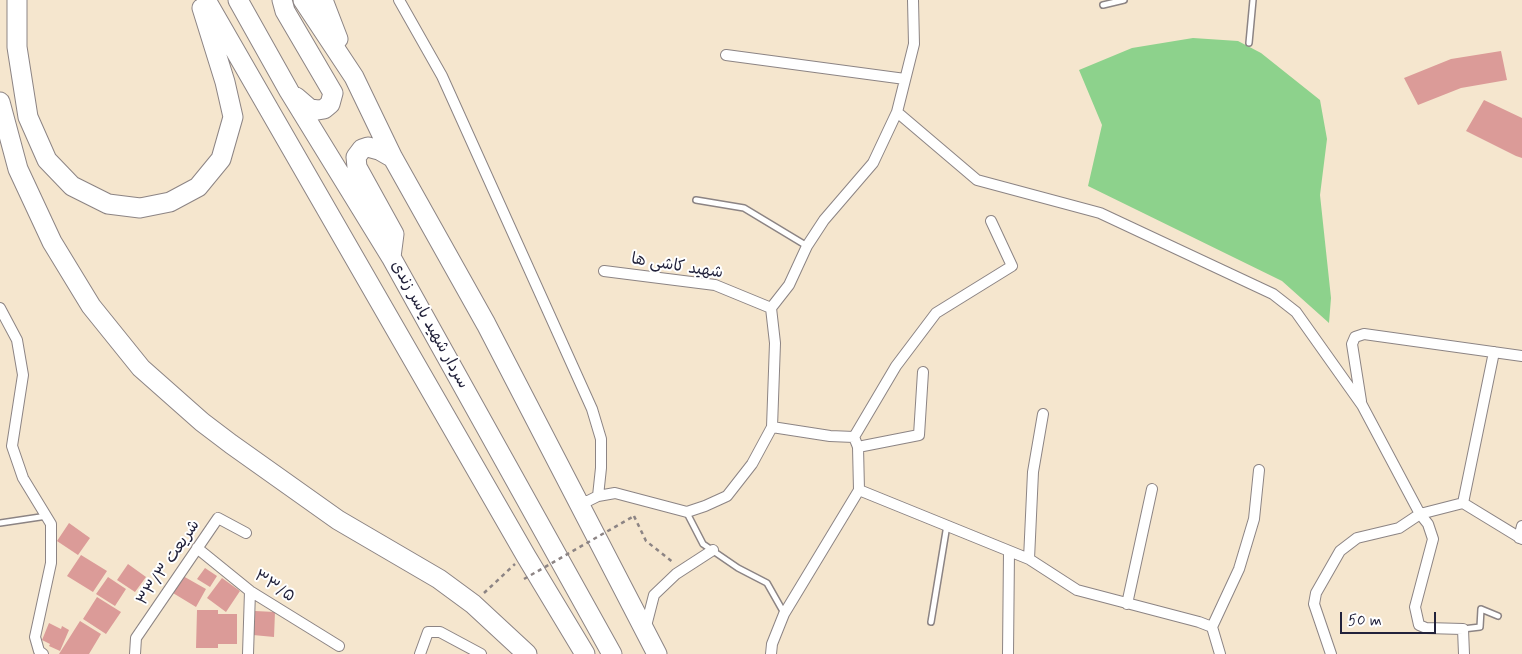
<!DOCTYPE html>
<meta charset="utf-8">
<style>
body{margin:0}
#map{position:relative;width:1522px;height:654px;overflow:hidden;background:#f5e6ce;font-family:Mynerve,sans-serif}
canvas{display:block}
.scale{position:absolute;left:1340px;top:612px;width:96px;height:22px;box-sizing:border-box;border:2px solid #22223b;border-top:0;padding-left:6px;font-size:15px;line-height:18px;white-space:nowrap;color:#22223b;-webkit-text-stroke:4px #fff;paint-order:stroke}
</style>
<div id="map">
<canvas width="1522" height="654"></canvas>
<div class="scale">50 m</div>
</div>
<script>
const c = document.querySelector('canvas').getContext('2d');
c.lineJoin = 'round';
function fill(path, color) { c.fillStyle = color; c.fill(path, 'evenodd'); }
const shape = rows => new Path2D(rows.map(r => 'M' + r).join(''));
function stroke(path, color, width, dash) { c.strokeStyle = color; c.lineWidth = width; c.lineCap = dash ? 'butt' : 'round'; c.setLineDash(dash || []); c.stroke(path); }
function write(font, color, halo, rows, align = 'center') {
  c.font = font + ' Mynerve,"Playpen Sans Arabic",sans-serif'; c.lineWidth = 4; c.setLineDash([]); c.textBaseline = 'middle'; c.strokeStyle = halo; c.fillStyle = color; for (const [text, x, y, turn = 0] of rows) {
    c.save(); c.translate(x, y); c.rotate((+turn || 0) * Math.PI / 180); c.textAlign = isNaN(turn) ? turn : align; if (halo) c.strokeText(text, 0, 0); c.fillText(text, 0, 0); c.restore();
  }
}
fill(shape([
 [1193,38,1238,41,1261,53,1320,100,1327,139,1320,195,1331,298,1329,323,1282,281,1088,186,1102,125,1079,70,1132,48]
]), '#8dd28c');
fill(shape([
 [1501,51,1507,80,1461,88,1418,105,1404,78,1451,59],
 [1484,100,1522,118,1522,158,1516,156,1466,131],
 [69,523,90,538,78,555,57,541],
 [81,555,107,571,93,592,67,576],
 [128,564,146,577,135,592,117,580],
 [205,568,217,576,210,587,197,579],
 [183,576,206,589,196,607,173,593],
 [108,577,126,589,115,606,96,594],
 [222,578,240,591,226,612,207,598],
 [97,597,121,612,106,634,83,619],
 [197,610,218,610,218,614,237,614,237,644,218,644,218,648,196,648],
 [255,611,275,612,274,637,253,635],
 [80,621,101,634,89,654,59,654],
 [49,623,61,629,62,626,69,630,60,651,49,646,50,644,42,640]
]), '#db9b98');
const lane = shape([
 [1103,5,1124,0],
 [1249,43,1253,0],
 [696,200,744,208,807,246],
 [687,513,703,544,738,568,767,583,784,613],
 [0,523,47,516],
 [931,622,947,525],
 [1463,629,1480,627,1481,609,1498,616]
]);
const street = shape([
 [399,0,442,76,592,409,601,439,601,468,598,496],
 [726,55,905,79],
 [897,112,977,180,1100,213,1273,294,1296,312,1362,405,1420,514,1463,503,1522,539],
 [604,271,715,285,771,308],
 [0,308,17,340,23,375,12,446,23,478,51,524,51,563,35,637,39,651,43,654],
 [1361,401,1352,344,1355,337,1364,334,1522,356],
 [772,427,830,436,854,437,858,447,859,490],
 [854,437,896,366,936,313,1012,266,991,221],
 [858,447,919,435,923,372],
 [578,501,588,501,598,496,615,493,687,512,705,506,727,496,752,464,772,427,775,343,771,308,789,285,807,246,824,220,873,163,897,112,914,44,913,0],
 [1463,503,1494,352],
 [1519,538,1522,526],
 [197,548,250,591,339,646],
 [1029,559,1033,472,1043,414],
 [1127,604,1152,489],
 [1212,627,1239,569,1254,519,1259,470],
 [645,630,654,595,676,574,713,550],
 [135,654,136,638,218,518,246,533],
 [248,654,250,591],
 [420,654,428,632,440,632,481,654],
 [771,654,772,644,784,614,859,490,1029,559,1077,590,1199,622,1212,627,1220,654],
 [1008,654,1009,551],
 [1331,654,1314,604,1316,593,1340,551,1357,538,1399,528,1420,514,1428,524,1433,539,1415,607,1419,625,1426,628,1463,629,1464,654]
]);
const highway = shape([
 [17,0,17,47,28,117,47,160,72,186,108,204,140,208,170,202,198,187,221,159,233,117,225,82,202,8],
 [206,0,526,556,585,654],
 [238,0,289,91,391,257,612,654],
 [282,0,285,11,333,93,330,104,324,109,318,110,310,109,296,97],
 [303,0,354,77,393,158,486,324,657,654],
 [323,0,338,39],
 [0,102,18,169,52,242,91,306,141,368,202,422,231,444,338,520,439,579,473,604,527,654],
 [391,257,394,234,357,167,356,157,362,149,368,147,379,150,393,158]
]);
stroke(lane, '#8c8484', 8);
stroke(street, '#8c8484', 12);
stroke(highway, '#8c8484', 21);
stroke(shape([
 [634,516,646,541,674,563],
 [484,593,515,564]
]), '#8c8484', 2.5, [4, 4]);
stroke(lane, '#fff', 5);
stroke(street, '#fff', 10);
stroke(highway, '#fff', 19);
stroke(shape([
 [524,579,634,516]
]), '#8c8484', 2.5, [4, 4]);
write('16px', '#22223b', '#fff', [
 ["شهید کاشی ها",677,267,9],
 ["سردار شهید یاسر زندی",429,325,61],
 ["شریعت ۳۳/۳",169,563,-56],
 ["۳۳/۵",274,587,33]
]);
</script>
